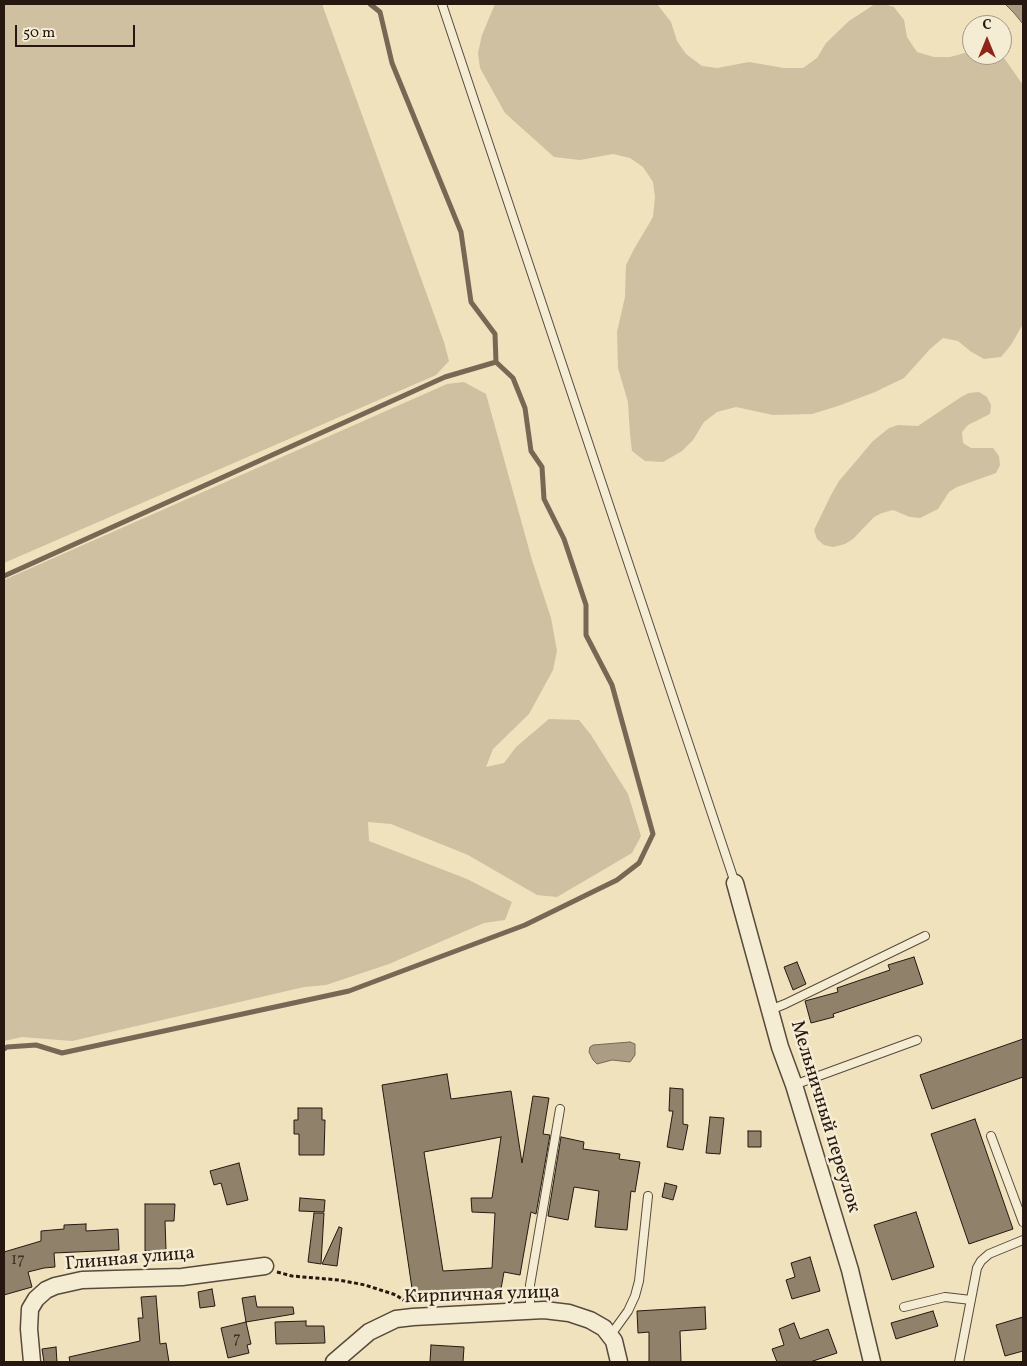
<!DOCTYPE html>
<meta charset="utf-8">
<style>
body{margin:0}
#map{position:relative;width:1027px;height:1366px;overflow:hidden;background:#f0e2bd;font-family:Vollkorn,serif}
canvas{display:block}
.frame{position:absolute;inset:0;border:5px solid #261811;pointer-events:none}
.north{position:absolute;left:962px;top:15px;width:50px;height:50px;box-sizing:border-box;background:#f5ecd4;border:1px solid #a29786;border-radius:50%;rotate:0deg;font-size:14px;font-weight:700;line-height:20px;text-align:center;color:#261811}
.north::after{content:'';display:block;margin:auto;width:18px;height:22px;background:#8f2418;clip-path:polygon(50% 0,100% 100%,50% 72%,0 100%)}
.scale{position:absolute;left:15px;top:25px;width:120px;height:22px;box-sizing:border-box;border:2px solid #261811;border-top:0;padding-left:6px;font-size:15px;line-height:18px;white-space:nowrap;color:#261811;-webkit-text-stroke:4px #f5ecd4;paint-order:stroke}
</style>
<div id="map">
<canvas width="1027" height="1366"></canvas>
<div class="frame"></div>
<div class="north">С</div>
<div class="scale">50 m</div>
</div>
<script>
const c = document.querySelector('canvas').getContext('2d');
c.lineJoin = 'round';
function fill(path, color) { c.fillStyle = color; c.fill(path, 'evenodd'); }
const shape = rows => new Path2D(rows.map(r => 'M' + r).join(''));
function stroke(path, color, width, dash) { c.strokeStyle = color; c.lineWidth = width; c.lineCap = dash ? 'butt' : 'round'; c.setLineDash(dash || []); c.stroke(path); }
function write(font, color, halo, rows, align = 'center') {
  c.font = font + ' Vollkorn,serif'; c.lineWidth = 5; c.setLineDash([]); c.textBaseline = 'middle'; c.strokeStyle = halo; c.fillStyle = color; for (const [text, x, y, turn = 0] of rows) {
    c.save(); c.translate(x, y); c.rotate((+turn || 0) * Math.PI / 180); c.textAlign = isNaN(turn) ? turn : align; if (halo) c.strokeText(text, 0, 0); c.fillText(text, 0, 0); c.restore();
  }
}
fill(shape([
 [4,4,322,4,444,342,449,361,436,375,4,563],
 [495,4,657,4,671,22,677,41,686,54,702,66,717,68,749,62,784,68,803,68,817,58,826,43,849,21,875,4,884,4,894,7,904,20,907,37,917,52,934,57,950,57,972,51,972,55,1002,55,1023,85,1023,324,1011,345,1001,357,984,359,970,351,958,341,943,338,930,349,904,378,875,392,838,406,812,414,773,415,736,407,717,412,704,422,693,440,682,451,663,462,645,461,632,451,630,434,628,402,618,368,617,332,625,297,626,265,634,249,653,217,655,197,653,182,643,167,630,158,613,154,580,160,554,157,505,113,480,68,478,53,482,35],
 [464,382,486,394,532,560,551,618,557,651,553,670,529,714,493,749,486,767,504,763,516,747,549,719,579,720,591,735,628,794,641,836,632,853,557,897,537,895,468,855,391,824,368,822,369,841,467,879,512,902,505,920,484,923,389,964,326,985,304,987,72,1041,22,1037,4,1041,4,580,447,384],
 [979,392,987,397,991,405,990,414,968,425,962,432,963,443,971,448,993,448,999,456,1000,465,996,473,957,487,949,492,938,509,920,518,910,517,893,510,882,513,874,517,853,539,845,544,833,547,824,545,817,539,814,530,831,495,839,481,873,441,889,428,898,425,918,426,961,397,969,393]
]), '#cec0a0');
const water = shape([
 [1005,4,1023,4,1023,24,1014,13,1005,4],
 [630,1042,635,1044,635,1055,630,1062,612,1060,597,1064,593,1060,589,1052,590,1047,593,1045,630,1042]
]);
fill(water, '#ab9d83');
stroke(water, '#766855', 1);
stroke(shape([
 [4,576,445,377,496,362],
 [4,1049,7,1047,36,1045,62,1053,349,991,525,925,617,880,639,863,653,834,612,685,586,635,586,605,564,539,544,499,542,467,531,451,525,408,513,378,496,362,495,334,471,302,461,232,392,63,380,12,370,4]
]), '#766855', 5);
const building = shape([
 [914,957,923,984,833,1014,834,1017,811,1023,805,1001,838,992,837,988,890,970,888,965,914,957],
 [797,962,806,984,793,990,784,967,797,962],
 [1023,1039,1023,1077,932,1109,920,1075,1023,1039],
 [447,1074,451,1099,511,1091,522,1163,533,1096,549,1098,543,1134,550,1135,536,1214,531,1212,520,1275,504,1272,499,1300,490,1299,414,1302,382,1085,447,1074],
 [501,1137,492,1198,471,1198,472,1212,495,1213,492,1268,443,1271,424,1152,501,1137],
 [670,1088,683,1089,683,1124,688,1125,683,1150,667,1147,673,1111,669,1111,670,1088],
 [298,1108,322,1108,322,1120,325,1120,324,1155,299,1155,299,1134,294,1134,294,1120,298,1120,298,1108],
 [710,1117,724,1118,720,1154,706,1153,710,1117],
 [975,1119,1013,1229,969,1244,931,1134,975,1119],
 [748,1131,761,1131,761,1147,748,1147,748,1131],
 [561,1137,584,1142,583,1149,620,1154,619,1159,640,1162,635,1192,631,1191,627,1230,595,1227,599,1191,574,1187,568,1220,548,1216,561,1137],
 [239,1163,248,1200,227,1205,221,1183,214,1185,210,1171,239,1163],
 [665,1183,677,1186,673,1200,662,1197,665,1183],
 [300,1198,325,1200,324,1212,299,1211,300,1198],
 [145,1204,175,1204,174,1221,165,1221,166,1250,145,1251,145,1204],
 [916,1212,934,1267,892,1280,874,1225,916,1212],
 [314,1213,324,1213,321,1264,308,1262,314,1213],
 [86,1224,86,1231,118,1229,119,1250,54,1253,55,1267,44,1268,28,1272,32,1287,4,1295,4,1252,41,1241,41,1231,64,1229,64,1225,86,1224],
 [339,1227,342,1228,337,1266,322,1264,339,1227],
 [810,1257,820,1291,792,1299,786,1280,795,1277,791,1263,810,1257],
 [212,1289,215,1306,200,1308,198,1292,212,1289],
 [156,1296,160,1344,166,1343,169,1362,70,1362,69,1357,140,1341,138,1318,143,1318,141,1297,156,1296],
 [255,1296,257,1307,293,1307,294,1314,246,1322,242,1298,255,1296],
 [705,1307,706,1329,680,1331,681,1362,649,1362,649,1332,638,1333,637,1311,705,1307],
 [933,1311,938,1326,896,1339,891,1323,933,1311],
 [1023,1317,1023,1351,1005,1356,996,1325,1023,1317],
 [306,1321,306,1326,324,1326,325,1343,276,1344,275,1322,306,1321],
 [246,1322,251,1344,247,1345,249,1353,228,1358,221,1328,246,1322],
 [794,1323,800,1339,828,1329,837,1353,810,1362,777,1362,772,1349,784,1345,779,1329,794,1323],
 [431,1345,464,1347,463,1362,430,1362,431,1345],
 [56,1347,57,1362,44,1362,42,1349,56,1347]
]);
fill(building, '#8f816a');
stroke(building, '#261811', 1);
const lane = shape([
 [442,4,735,883],
 [770,1010,785,1004,925,936],
 [794,1085,917,1040],
 [991,1136,1023,1222],
 [904,1307,945,1297,971,1300],
 [530,1310,530,1285,560,1109],
 [610,1336,628,1311,635,1296,639,1281,648,1196],
 [959,1362,977,1268,981,1261,989,1254,1023,1240]
]);
const street = shape([
 [735,883,780,1047,794,1085,850,1270,872,1362],
 [32,1362,29,1329,30,1309,36,1299,46,1290,55,1286,82,1280,182,1277,265,1266],
 [334,1362,369,1332,396,1319,413,1317,544,1310,569,1313,590,1320,604,1328,614,1341,619,1362]
]);
stroke(lane, '#584a3c', 10);
stroke(street, '#584a3c', 19);
stroke(shape([
 [277,1272,292,1276,339,1280,365,1285,396,1295,406,1302]
]), '#261811', 3, [4, 2.5]);
stroke(lane, '#f5ecd4', 8);
stroke(street, '#f5ecd4', 16);
write('16px', '#403227', null, [
 ["17",18,1261],
 ["7",237,1340]
]);
write('19px', '#261811', '#f5ecd4', [
 ["Мельничный переулок",824,1117,73],
 ["Глинная улица",130,1260,-5],
 ["Кирпичная улица",482,1296,-2]
]);
</script>
